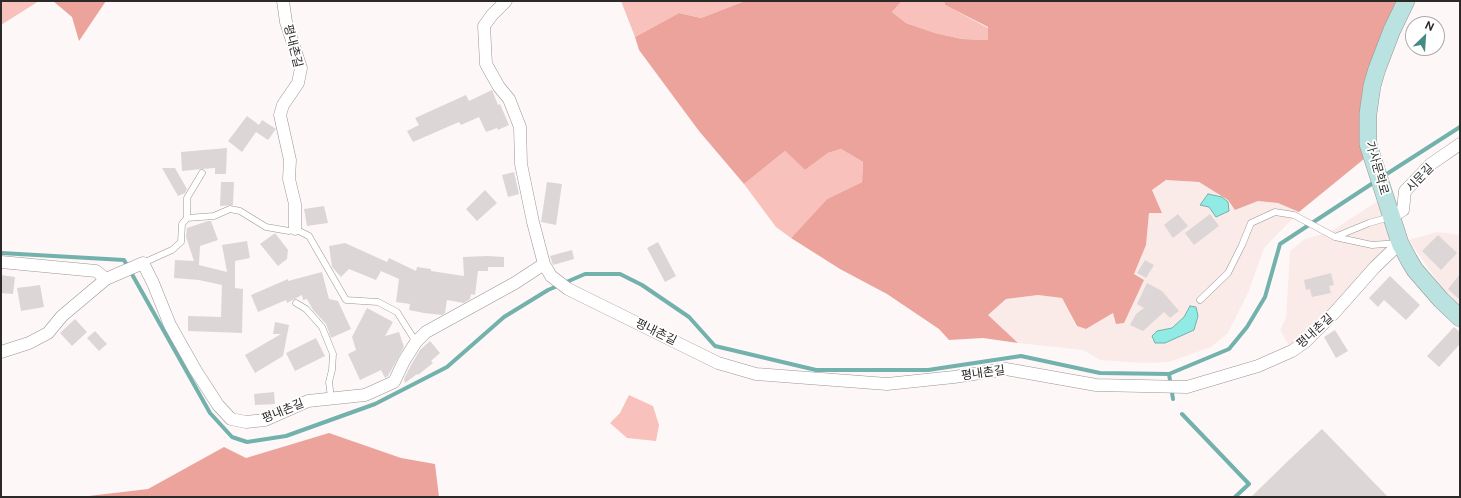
<!DOCTYPE html>
<meta charset="utf-8">
<style>
body{margin:0}
#map{position:relative;width:1461px;height:498px;overflow:hidden;background:#fdf8f7;font-family:"Public Sans",sans-serif}
canvas{display:block}
.frame{position:absolute;inset:0;border:2px solid #2c2a29;pointer-events:none}
.north{position:absolute;left:1405px;top:16px;width:40px;height:40px;box-sizing:border-box;background:#fff;border:1px solid #abaaa9;border-radius:50%;rotate:25deg;font-size:11px;font-weight:700;line-height:16px;text-align:center;color:#2c2a29}
.north::after{content:'';display:block;margin:auto;width:14px;height:18px;background:#448b85;clip-path:polygon(50% 0,100% 100%,50% 72%,0 100%)}
</style>
<div id="map">
<canvas width="1461" height="498"></canvas>
<div class="frame"></div>
<div class="north">N</div>
</div>
<script>
const c = document.querySelector('canvas').getContext('2d');
c.lineJoin = 'round';
function fill(path, color) { c.fillStyle = color; c.fill(path, 'evenodd'); }
const shape = rows => new Path2D(rows.map(r => 'M' + r).join(''));
function stroke(path, color, width, dash) { c.strokeStyle = color; c.lineWidth = width; c.lineCap = dash ? 'butt' : 'round'; c.setLineDash(dash || []); c.stroke(path); }
function write(font, color, halo, rows, align = 'center') {
  c.font = font + ' "Public Sans","Noto Sans KR",sans-serif'; c.lineWidth = 3.5; c.setLineDash([]); c.textBaseline = 'middle'; c.strokeStyle = halo; c.fillStyle = color; for (const [text, x, y, turn = 0] of rows) {
    c.save(); c.translate(x, y); c.rotate((+turn || 0) * Math.PI / 180); c.textAlign = isNaN(turn) ? turn : align; if (halo) c.strokeText(text, 0, 0); c.fillText(text, 0, 0); c.restore();
  }
}
fill(shape([
 [1166,180,1199,182,1228,200,1235,210,1258,201,1278,203,1299,212,1264,248,1249,291,1228,333,1211,347,1169,362,1141,363,1100,360,1083,350,1018,343,988,315,1006,299,1038,295,1062,298,1076,326,1086,329,1113,313,1144,280,1134,274,1146,245,1149,213,1162,213,1152,190],
 [1378,201,1392,245,1314,329,1290,347,1280,330,1286,318,1290,251,1305,239,1330,232],
 [1437,232,1460,235,1460,306,1444,291,1409,240]
]), '#faebe9');
fill(shape([
 [1,1,39,1,1,25],
 [621,1,745,1,701,18,679,13,635,37],
 [905,1,944,1,945,5,988,28,988,40,962,39,935,33,906,23,892,12,900,3],
 [841,149,863,162,862,182,827,199,791,238,776,227,744,184,785,151,805,170,828,153],
 [629,395,653,406,659,425,656,441,627,438,610,423,620,413]
]), '#f9c1bb');
fill(shape([
 [53,1,106,1,79,41,72,17],
 [745,1,905,1,900,3,892,12,906,23,935,33,962,39,988,40,988,27,945,5,944,1,1400,1,1362,133,1364,159,1299,212,1278,203,1258,201,1235,210,1228,200,1199,182,1166,180,1152,190,1162,213,1149,213,1146,245,1134,274,1144,280,1124,323,1116,324,1113,313,1086,329,1077,326,1062,298,1038,295,1006,299,988,315,1018,343,983,338,949,340,939,329,887,294,840,269,791,238,827,199,862,182,863,162,841,149,828,153,805,170,785,151,744,184,699,131,639,50,635,37,679,13,701,18],
 [329,433,401,458,435,464,439,497,80,497,148,489,224,447,246,458]
]), '#eca39c');
const water = shape([
 [1208,194,1222,197,1228,202,1229,211,1216,217,1209,207,1200,205,1208,194],
 [1190,306,1196,307,1198,316,1194,330,1165,343,1155,343,1152,336,1157,331,1172,328,1184,317,1190,306]
]);
fill(water, '#90ebe4');
stroke(water, '#72b1ac', 1);
stroke(shape([
 [1382,177,1460,127],
 [1,253,124,260,210,413,232,437,247,442,286,436,375,404,447,367,504,317,548,290,585,274,620,274,642,285,689,317,715,346,816,370,928,370,1021,356,1100,373,1169,374,1229,349,1247,327,1265,297,1280,244,1376,181],
 [1169,374,1173,399],
 [1182,414,1249,484,1235,497]
]), '#72b1ac', 4);
fill(shape([
 [492,90,498,105,500,104,509,125,498,130,497,128,486,132,479,117,461,125,459,122,413,142,407,131,419,125,415,118,466,95,469,101],
 [247,116,259,125,262,120,276,129,268,140,256,132,242,152,228,141],
 [227,148,226,174,215,174,215,168,202,169,182,171,181,152],
 [162,168,175,168,187,189,185,193,178,196],
 [514,172,519,194,508,197,502,175],
 [221,182,234,182,233,205,220,206],
 [547,182,562,184,556,225,541,222],
 [485,190,497,203,477,221,466,209],
 [324,206,328,223,307,226,304,209],
 [1178,214,1188,226,1173,238,1164,225],
 [1210,214,1219,226,1194,245,1185,233],
 [208,221,211,221,218,240,200,246,199,265,227,272,222,245,247,241,250,258,235,261,235,288,243,289,242,333,188,331,188,316,221,317,222,285,199,280,174,278,175,260,194,261,186,237,187,228],
 [275,233,288,250,287,259,278,266,260,244],
 [1438,235,1457,253,1441,270,1422,251],
 [658,242,676,276,665,282,647,248],
 [345,243,387,262,389,258,416,271,417,267,431,269,431,271,464,276,463,257,488,256,504,257,504,267,488,267,488,271,478,271,475,295,471,294,470,299,464,303,447,300,445,313,442,315,424,313,409,310,410,304,396,302,399,279,381,271,376,280,349,269,341,277,332,267,329,246],
 [572,250,574,259,553,265,550,256],
 [1145,260,1154,265,1146,278,1137,273],
 [322,272,329,299,338,301,351,329,331,338,326,324,313,310,307,299,303,300,302,295,287,303,286,300,258,312,251,295,288,279,288,281],
 [1331,273,1334,285,1329,286,1331,293,1312,297,1310,289,1306,290,1304,280],
 [1460,274,1460,300,1448,289],
 [1,275,15,277,13,294,1,293],
 [1390,276,1420,305,1406,320,1384,300,1378,307,1369,298],
 [1147,283,1162,291,1179,311,1170,318,1164,312,1143,331,1130,325,1136,314,1144,308,1137,304],
 [40,285,44,307,21,311,17,288],
 [367,308,393,322,385,336,399,332,404,347,388,376,385,378,381,370,360,380,348,354,356,350,352,337],
 [75,319,87,332,72,346,60,333],
 [275,322,289,325,283,356,255,373,245,355,281,334,273,334],
 [1454,327,1460,332,1460,344,1439,367,1427,356],
 [1335,330,1348,351,1336,358,1324,337],
 [95,331,107,344,99,351,87,338],
 [316,338,325,356,295,371,286,353],
 [430,341,440,353,431,361,433,363,418,375,417,374,405,383,404,379,411,365,420,350],
 [274,392,275,404,255,405,254,394],
 [1322,429,1388,497,1251,497,1289,460]
]), '#dcd7d6');
const lane = shape([
 [187,218,187,198,202,173],
 [1335,237,1372,245,1398,243],
 [143,263,172,250,181,242,182,224,187,218,214,216,230,209,240,211,266,227,289,231,295,229,309,236,346,300,378,302,397,312,416,342],
 [1200,300,1228,273,1242,245,1251,223,1275,212,1294,215,1335,237,1369,223,1390,217],
 [296,303,306,309,322,327,333,354,332,370,329,382,331,398]
]);
const street = shape([
 [283,1,286,22,301,68,298,83,283,105,280,115,290,160,289,179,295,204,295,229],
 [506,1,492,15,484,26,486,64,499,87,509,99,520,127,521,164,533,222,544,264,551,276,568,289,718,363,756,374,887,384,954,377,1006,369,1096,385,1187,387,1258,366,1292,351,1305,342,1335,312,1375,267,1400,243],
 [1391,217,1403,210,1405,191,1431,164,1460,144],
 [1,262,96,271,106,279],
 [1,352,29,343,48,333,62,316,106,279,143,263,153,283,170,325,196,371,218,405,231,419,246,422,265,420,308,401,365,395,394,382,404,361,416,342,426,332,515,283,544,264]
]);
const secondary = shape([
 [1406,1,1392,30,1377,69,1372,86,1368,114,1368,144,1400,243,1409,260,1415,270,1441,300,1460,318]
]);
stroke(lane, '#9a9594', 7);
stroke(street, '#9a9594', 13);
stroke(secondary, '#9a9594', 18);
stroke(lane, '#fff', 6);
stroke(street, '#fff', 12);
stroke(secondary, '#b9e2e0', 17);
write('12px', '#2c2a29', '#fff', [
 ["평내촌길",293,46,76],
 ["가사문학로",1377,168,74],
 ["시문길",1420,178,-46],
 ["평내촌길",1315,331,-42],
 ["평내촌길",656,332,26],
 ["평내촌길",983,373,-8],
 ["평내촌길",283,411,-22]
]);
</script>
